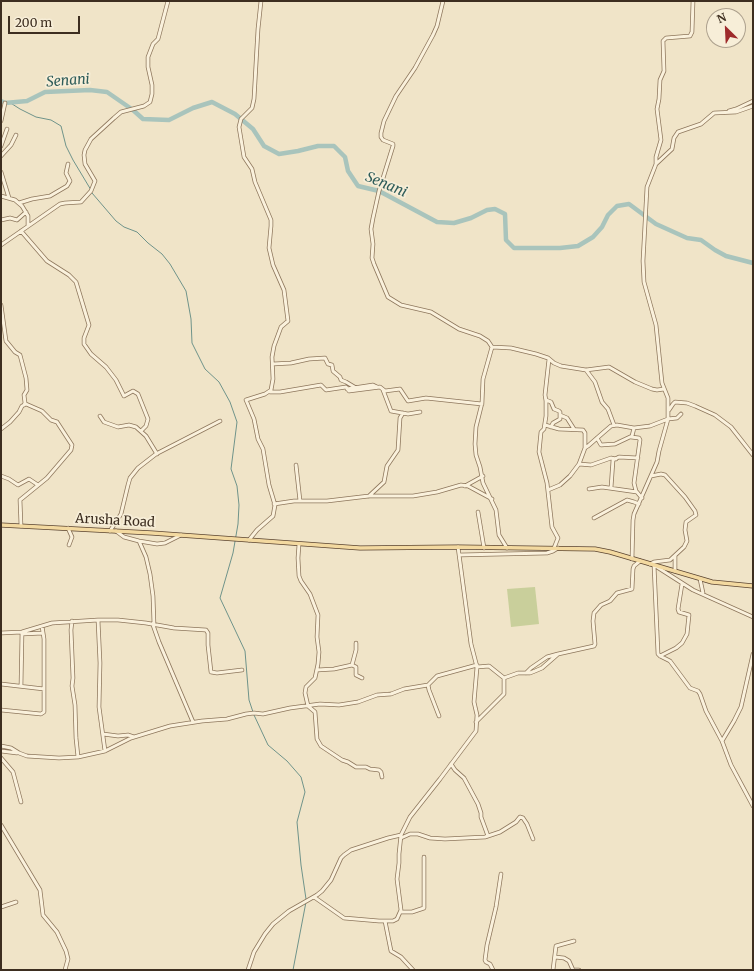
<!DOCTYPE html>
<style>
body{margin:0}
#map{position:relative;width:754px;height:971px;overflow:hidden;background:#f0e4c8;font-family:Merriweather,serif}
canvas{display:block}
.frame{position:absolute;inset:0;border:2px solid #3d2e20;pointer-events:none}
.north{position:absolute;left:706px;top:8px;width:40px;height:40px;box-sizing:border-box;background:#f7eed8;border:1px solid #ada18e;border-radius:50%;rotate:336deg;font-size:11px;font-weight:700;line-height:16px;text-align:center;color:#3d2e20}
.north::after{content:'';display:block;margin:auto;width:14px;height:18px;background:#9e2a2b;clip-path:polygon(50% 0,100% 100%,50% 72%,0 100%)}
.scale{position:absolute;left:8px;top:16px;width:72px;height:18px;box-sizing:border-box;border:2px solid #3d2e20;border-top:0;padding-left:5px;font-size:12px;line-height:14px;white-space:nowrap;color:#3d2e20;-webkit-text-stroke:3px #f7eed8;paint-order:stroke}
</style>
<div id="map">
<canvas width="754" height="971"></canvas>
<div class="frame"></div>
<div class="north">N</div>
<div class="scale">200 m</div>
</div>
<script>
const c = document.querySelector('canvas').getContext('2d');
c.lineJoin = 'round';
function fill(path, color) { c.fillStyle = color; c.fill(path, 'evenodd'); }
const shape = rows => new Path2D(rows.map(r => 'M' + r).join(''));
function stroke(path, color, width, dash) { c.strokeStyle = color; c.lineWidth = width; c.lineCap = dash ? 'butt' : 'round'; c.setLineDash(dash || []); c.stroke(path); }
function write(font, color, halo, rows, align = 'center') {
  c.font = font + ' Merriweather,serif'; c.lineWidth = 3.5; c.setLineDash([]); c.textBaseline = 'middle'; c.strokeStyle = halo; c.fillStyle = color; for (const [text, x, y, turn = 0] of rows) {
    c.save(); c.translate(x, y); c.rotate((+turn || 0) * Math.PI / 180); c.textAlign = isNaN(turn) ? turn : align; if (halo) c.strokeText(text, 0, 0); c.fillText(text, 0, 0); c.restore();
  }
}
fill(shape([
 [535,587,539,624,511,627,507,589]
]), '#c9cf9b');
stroke(shape([
 [9,102,20,109,36,117,51,120,61,126,66,146,73,160,91,190],
 [92,193,116,221,124,227,137,232,148,243,162,254,170,264,186,291,191,319,192,343,205,369,219,382,230,402,237,422,231,469,237,486,239,505,238,524,233,553,220,598,245,651,249,700,253,712],
 [254,715,268,745,287,761,301,777,305,792,297,822,301,865,306,899],
 [293,970,306,902]
]), '#6f938a', 1);
stroke(shape([
 [1,101,5,103,27,101,45,92,90,90,107,92,133,110,143,119,169,120,193,108,212,102,235,114,253,129,264,146,279,154,298,151,318,146,334,146,345,157,348,171,358,186,379,191,437,222,454,223,471,218,487,210,495,209,505,214,506,240,514,248,560,248,578,246,593,237,602,227,608,215,617,206,629,204,656,224,687,238,701,240,715,250,726,256,753,263]
]), '#a9c4bc', 4.5);
const minor = shape([
 [443,1,437,26,433,35,415,68,396,96,384,121,381,133,381,137,383,140,393,144,393,146,379,191,373,218,371,229,373,244,372,258,374,264,388,297,401,305,431,312,459,329,480,336,488,341,492,347,511,348,536,354,548,358,554,363,561,366,586,370,609,367,635,382,652,389,657,390,664,389],
 [729,111,736,109,753,101],
 [1,121,5,103],
 [1,146,7,129],
 [1,156,11,145,16,135],
 [656,164,656,157,661,140,657,109,659,99,660,80,664,71,663,41,666,38,690,36,692,32,693,1],
 [1,172,9,198],
 [1,196,15,200,22,206,28,216,28,226],
 [19,203,32,199,50,196,67,186,70,181,66,173,68,164],
 [1,220,10,218,17,220,26,212],
 [21,231,47,261,69,275,76,282,89,325,84,338,84,344,91,354,106,367,116,380,124,396,133,391,138,394,148,419,146,426,141,431],
 [1,245,60,204,65,203,81,202,91,191,95,181,85,164,84,155,85,150,91,139,114,118,121,112,144,106,150,102,152,94,152,85,148,67,148,57,153,44,158,39,168,1],
 [1,305,6,341,15,352,20,355,26,378,27,390,24,395,25,403,24,405],
 [492,347,483,379,482,403,476,427,475,444,476,455,480,467,483,483,496,510,499,535,507,548],
 [549,359,545,395,546,401,546,416,544,429,541,432,539,452,547,483,552,527,558,538,554,548],
 [273,364,291,363,309,359,325,358,328,364,332,365,333,371,340,377,341,380,346,382,356,388],
 [586,370,595,382,602,402,608,409,614,425],
 [347,389,373,385,377,387],
 [383,390,391,411,408,414,420,412],
 [270,392,280,392,321,385,326,390,346,387,349,391,380,387,385,391,400,389,408,401,426,398,482,404],
 [546,400,551,402,554,409,559,411,560,412,560,419,553,423,551,427],
 [669,410,673,404,675,402,687,403,695,406,715,415,731,427,753,455],
 [560,415,567,418,574,429],
 [100,416,104,422,118,427,129,425,136,427,146,436,157,454],
 [668,419,677,418,681,414],
 [545,425,559,429,583,430,585,433,585,448],
 [1,429,10,422,19,412,22,406,26,404,42,411,51,420,57,422,72,445,71,450,47,478,20,500,21,526],
 [631,437,639,438,640,440,634,483,636,491,642,498],
 [597,438,601,445,615,444,632,436,634,428,650,426,668,419],
 [579,464,591,465,611,458,616,459],
 [296,465,300,501],
 [1,476,9,479,18,485,29,479,38,485],
 [465,486,483,476],
 [611,488,613,460,619,457,638,458],
 [589,489,602,487,637,492],
 [548,490,560,485,570,476,579,464,585,448,588,446,604,432,611,426,617,425,634,428],
 [369,496,384,482,387,466,398,450,400,418,403,413],
 [274,504,294,501,327,501,369,496,413,496,437,492,461,485,468,486,492,499],
 [478,512,484,548],
 [594,518,627,500,634,502,639,504],
 [68,528,72,537,69,545],
 [110,531,121,514,128,485,130,478,138,468,156,454,220,421],
 [116,531,124,537,139,541,157,544,165,543,181,535],
 [249,540,257,530,273,516,275,505,269,485,263,449,258,439,254,419,246,400,265,394,271,390,273,379,272,357,274,346,281,327,288,321,284,290,273,265,269,248,271,226,271,220,255,182,252,169,244,157,239,127,241,119,252,108,254,99,258,29,261,1],
 [139,541,146,557,150,574,153,596,154,625],
 [299,544,298,558,299,576,301,581,310,594,318,615,317,637,319,652,318,664,315,678,306,687,305,693,308,706,315,712,317,739,321,746,342,760,348,762,356,767,366,767,370,769,379,770,381,772,382,777],
 [459,555,547,553,553,551,558,548],
 [632,559,633,520,634,514,657,462,659,451,668,419,668,398,662,383,656,325,644,282,643,261,647,187,656,164,672,149,674,138,678,132,701,124,714,113,736,112,753,106],
 [650,564,654,562,670,560,684,547,687,541,685,530,686,522,696,515,695,511,685,497,665,475,661,474,651,476],
 [654,565,658,654,660,656,670,661,690,688,698,691,700,694,706,711,722,741],
 [657,567,693,590,753,617],
 [675,571,675,556],
 [700,579,703,593],
 [98,620,100,663,99,707,105,751],
 [72,621,71,630,73,678,72,686,75,705,76,738,78,757],
 [153,625,159,642,193,722],
 [1,633,22,632,52,623,98,620,118,620,146,623,174,628,206,630,208,633,208,645,211,672,217,673,242,670],
 [22,634,43,633],
 [753,654,741,707,734,721,722,741,731,765,753,806],
 [660,656,676,648,682,643,687,634,689,615,679,612,678,609,682,584],
 [352,665,356,650,356,643],
 [477,667,489,666,504,678,518,673,530,673,535,671,542,668,558,654,594,646,595,644,593,621,594,613,601,605,610,601,617,593,632,589,633,569,634,566,640,561],
 [317,670,334,669,352,665,356,667,356,675,362,678],
 [526,673,531,668,547,657,558,654],
 [1,684,44,689],
 [428,685,429,690,439,716],
 [21,686,22,632],
 [1,710,41,714,44,712,44,639,42,626],
 [476,722,504,694,504,678],
 [103,734,118,736,128,735,134,737],
 [1,746,11,748,19,753,27,756,59,758,78,757,105,751,131,738,170,726,202,721,227,719,246,714,254,713,263,714,290,708,320,704,339,705,358,702,377,695,391,694,404,689,428,685,437,676,477,665],
 [1,751,17,753],
 [1,758,13,772,21,802],
 [451,764,455,770,464,778,478,804,481,813,481,817,488,836],
 [1,825,40,890,43,915,57,932,66,951,68,959,65,970],
 [401,838,410,834,418,834,430,838,445,839,485,837,500,832,516,822,520,817,523,818,527,824,533,839],
 [314,897,344,918,379,921,393,921,397,919,401,910,397,879,399,863,399,854,401,835],
 [1,907,16,902],
 [401,912,412,912,424,908,424,857],
 [385,921,391,951,401,957,413,970],
 [555,957,564,958,569,961,573,970],
 [248,970,254,952,265,934,273,924,289,911,317,895,322,891,331,880,341,858,344,855,351,850,388,838,401,835,410,817,440,779,476,731,477,715,474,702,477,667,471,644,458,547],
 [493,970,490,964,486,962,485,960,487,945,496,907,501,874],
 [553,970,556,946,574,941],
 [575,970,579,970]
]);
const major = shape([
 [1,525,152,533,360,548,458,547,595,549,610,552,712,582,753,586]
]);
stroke(minor, '#8d765c', 4.5);
stroke(major, '#5b4430', 5);
stroke(minor, '#faf1dc', 3);
stroke(major, '#f3d9a0', 3.5);
write('13px', '#3d2e20', '#f7eed8', [
 ["Arusha Road",115,521,3]
]);
write('italic 14px', '#2f5d5a', '#f7eed8', [
 ["Senani",68,81,-4],
 ["Senani",386,185,23]
]);
</script>
